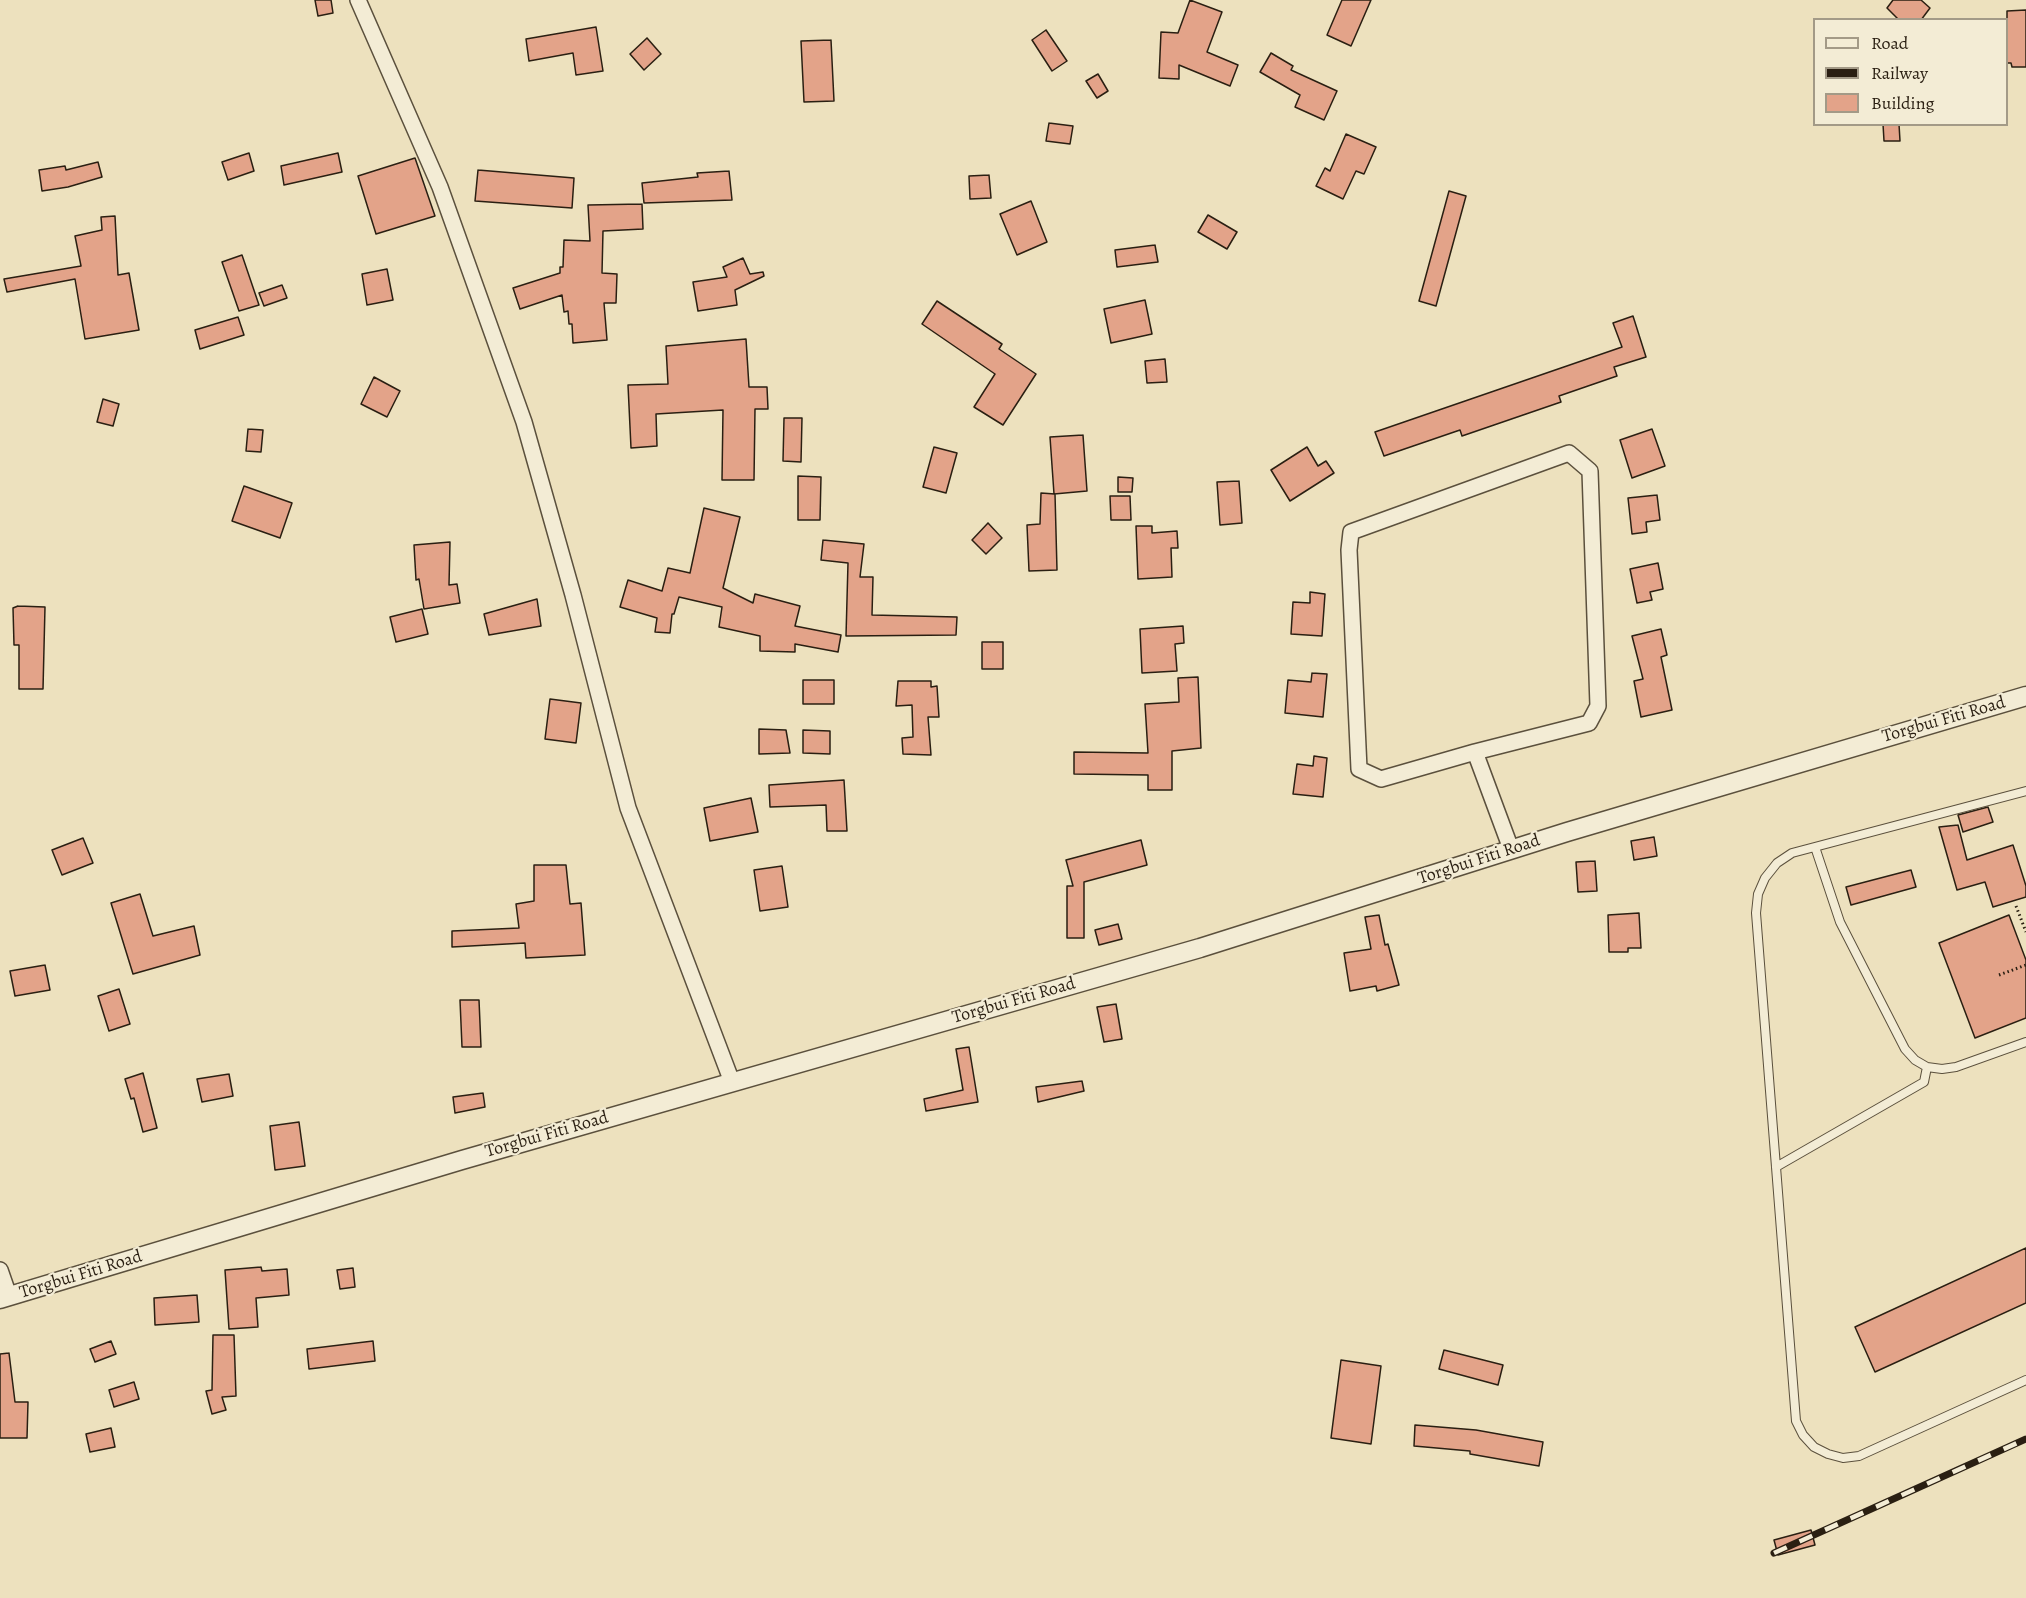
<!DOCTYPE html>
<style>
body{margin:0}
#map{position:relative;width:2026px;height:1598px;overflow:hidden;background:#ede1be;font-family:Alegreya,serif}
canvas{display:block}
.legend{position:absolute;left:1813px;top:18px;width:195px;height:108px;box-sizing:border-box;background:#f3ecd5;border:2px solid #a39a87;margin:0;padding:8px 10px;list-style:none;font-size:18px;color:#2a1f12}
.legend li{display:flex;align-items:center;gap:12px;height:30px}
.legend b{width:30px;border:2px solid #a39a87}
</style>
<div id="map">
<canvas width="2026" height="1598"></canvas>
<ul class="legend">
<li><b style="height:8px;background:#f3ecd5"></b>Road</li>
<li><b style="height:8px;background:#2a1f12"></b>Railway</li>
<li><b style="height:16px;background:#e3a389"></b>Building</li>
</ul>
</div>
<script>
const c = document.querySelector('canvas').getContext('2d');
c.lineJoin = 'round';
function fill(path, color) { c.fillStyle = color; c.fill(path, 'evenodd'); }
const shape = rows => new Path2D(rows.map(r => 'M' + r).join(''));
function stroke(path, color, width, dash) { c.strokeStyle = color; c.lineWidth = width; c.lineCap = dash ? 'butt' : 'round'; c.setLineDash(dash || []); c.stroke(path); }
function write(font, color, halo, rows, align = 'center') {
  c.font = font + ' Alegreya,serif'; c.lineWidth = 4.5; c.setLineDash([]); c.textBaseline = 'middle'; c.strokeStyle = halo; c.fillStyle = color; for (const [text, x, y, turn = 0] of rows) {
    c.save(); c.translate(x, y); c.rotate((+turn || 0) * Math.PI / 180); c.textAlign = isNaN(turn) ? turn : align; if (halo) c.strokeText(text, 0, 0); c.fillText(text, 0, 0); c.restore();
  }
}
const building = shape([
 [315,0,331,0,333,13,318,16,315,0],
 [1190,0,1222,12,1207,52,1238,65,1230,86,1179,65,1179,79,1159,78,1161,32,1178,33,1190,0],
 [1342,0,1371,0,1351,46,1327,35,1342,0],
 [1893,0,1921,0,1930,8,1921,20,1899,20,1887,8,1893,0],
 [2026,10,2026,67,2012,67,2011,63,2007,63,2007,11,2026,10],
 [596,27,603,71,576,75,573,53,529,61,526,39,596,27],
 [1046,30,1067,61,1052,71,1032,40,1046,30],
 [647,38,661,54,644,70,630,54,647,38],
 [831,40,834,101,804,102,801,41,831,40],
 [1271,53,1293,66,1291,70,1337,91,1324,120,1295,107,1300,95,1260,72,1271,53],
 [1098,74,1108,91,1097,98,1086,81,1098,74],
 [1049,123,1073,126,1070,144,1046,141,1049,123],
 [1883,124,1899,124,1900,141,1884,141,1883,124],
 [1346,134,1376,147,1364,174,1356,171,1343,199,1316,186,1325,168,1330,171,1346,134],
 [249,153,254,171,228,180,222,162,249,153],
 [338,153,342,172,284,185,281,166,338,153],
 [415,158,435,216,376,234,358,176,415,158],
 [98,162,102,177,68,187,42,191,39,170,65,166,66,170,98,162],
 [478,170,574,178,572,208,475,201,478,170],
 [729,171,732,200,644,203,642,183,698,177,697,173,729,171],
 [989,175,991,198,970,199,969,176,989,175],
 [1449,191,1466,196,1436,306,1419,301,1449,191],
 [1031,201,1047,242,1017,255,1000,214,1031,201],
 [642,204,643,229,603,231,602,273,617,274,616,303,604,303,607,340,573,343,572,324,569,324,568,311,564,312,562,295,520,309,513,288,560,273,560,267,563,267,564,240,590,241,588,205,642,204],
 [1208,215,1237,232,1227,249,1198,232,1208,215],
 [115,216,118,275,129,273,139,330,85,339,75,279,7,292,4,279,81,266,75,236,102,230,101,217,115,216],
 [1155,245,1158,262,1117,267,1115,250,1155,245],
 [242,255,259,305,239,311,222,262,242,255],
 [743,258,750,274,763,272,764,276,735,290,737,305,698,311,693,282,727,277,723,267,743,258],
 [387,269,393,300,367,305,362,274,387,269],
 [282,285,287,298,264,306,259,293,282,285],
 [1145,300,1152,334,1111,343,1104,309,1145,300],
 [937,301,1002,344,999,349,1036,374,1003,425,974,407,995,374,922,324,937,301],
 [1633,316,1646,357,1614,367,1617,376,1559,396,1561,402,1462,436,1460,430,1384,456,1375,432,1622,347,1613,323,1633,316],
 [238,317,244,335,200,349,195,330,238,317],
 [746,339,749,387,767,387,768,409,755,409,754,480,722,480,723,410,656,414,657,446,631,448,628,385,668,384,666,346,746,339],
 [1165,359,1167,382,1147,383,1145,361,1165,359],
 [374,377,400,391,387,417,361,404,374,377],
 [103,399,119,404,113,426,97,422,103,399],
 [784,418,802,418,801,462,783,461,784,418],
 [248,429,263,430,261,452,246,451,248,429],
 [1652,429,1665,466,1632,478,1620,440,1652,429],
 [1083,435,1087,491,1054,494,1050,437,1083,435],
 [934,447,957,453,946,493,923,487,934,447],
 [1307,447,1318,466,1326,461,1334,473,1290,501,1271,470,1307,447],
 [798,476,821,477,820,520,798,520,798,476],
 [1118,477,1133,478,1132,492,1118,492,1118,477],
 [1239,481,1242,523,1220,525,1217,482,1239,481],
 [244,486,292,503,280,538,232,521,244,486],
 [1041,493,1055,494,1057,570,1029,571,1027,525,1040,524,1041,493],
 [1657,495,1660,520,1646,522,1647,532,1632,534,1628,498,1657,495],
 [1110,496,1130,496,1131,520,1111,520,1110,496],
 [704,508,740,517,723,588,753,603,755,594,800,606,795,626,841,635,838,652,795,644,795,652,760,651,760,636,719,627,722,607,679,597,674,614,672,614,670,633,655,632,657,618,620,607,628,580,662,591,668,568,690,573,704,508],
 [988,523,1002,538,986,554,972,540,988,523],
 [1136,526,1152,526,1152,533,1177,531,1178,548,1171,548,1172,577,1138,579,1136,526],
 [823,540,864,544,860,577,873,577,872,615,957,617,956,635,846,636,848,563,821,560,823,540],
 [450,542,449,585,457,584,460,603,424,609,419,579,416,580,414,545,450,542],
 [1658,563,1663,589,1650,592,1652,600,1637,603,1630,569,1658,563],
 [1310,592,1325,594,1322,636,1291,634,1293,602,1310,603,1310,592],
 [537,599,541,626,489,635,484,614,537,599],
 [18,606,45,607,43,689,19,689,19,645,14,645,13,608,18,606],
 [422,609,428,634,396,642,390,617,422,609],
 [1183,626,1184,643,1175,644,1177,671,1142,673,1140,629,1183,626],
 [1661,629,1667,655,1661,657,1672,710,1641,717,1634,681,1643,679,1632,636,1661,629],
 [982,642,1003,642,1003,669,982,669,982,642],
 [1312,673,1327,674,1323,717,1285,713,1288,680,1311,682,1312,673],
 [1198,677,1201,748,1172,751,1172,790,1148,790,1148,775,1074,774,1074,752,1148,753,1145,704,1179,702,1178,678,1198,677],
 [803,680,834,680,834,704,803,704,803,680],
 [898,681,931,681,931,687,937,686,939,717,928,717,931,755,903,754,902,738,913,737,912,705,896,706,898,681],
 [550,699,581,703,576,743,545,739,550,699],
 [759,729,786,730,790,753,759,754,759,729],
 [803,730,830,731,830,754,803,753,803,730],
 [1314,756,1327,758,1323,797,1293,794,1297,764,1313,766,1314,756],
 [844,780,847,831,827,831,826,805,770,807,769,785,844,780],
 [751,798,758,832,710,841,704,808,751,798],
 [1988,807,1993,822,1963,832,1958,815,1988,807],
 [1958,825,1967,860,2013,845,2026,886,2026,897,1993,907,1985,882,1957,890,1939,827,1958,825],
 [1654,837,1657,856,1634,860,1631,841,1654,837],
 [83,838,93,863,62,875,52,850,83,838],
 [1141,840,1147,865,1084,882,1084,938,1067,938,1067,886,1073,886,1066,860,1141,840],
 [1595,861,1597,891,1578,892,1576,862,1595,861],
 [534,865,566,865,570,904,581,903,585,955,526,958,525,943,452,947,452,931,519,928,516,904,534,901,534,865],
 [782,866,788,907,760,911,754,870,782,866],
 [1911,870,1916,887,1851,905,1846,887,1911,870],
 [140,894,153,936,194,926,200,955,133,974,111,903,140,894],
 [1639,913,1641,948,1628,948,1628,952,1609,952,1608,915,1639,913],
 [1379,915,1385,945,1388,944,1399,985,1377,991,1376,986,1350,991,1344,953,1371,949,1365,917,1379,915],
 [2009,915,2026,960,2026,1018,1975,1038,1939,943,2009,915],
 [1118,924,1122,939,1099,945,1095,930,1118,924],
 [45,965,50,990,15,996,10,971,45,965],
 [119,989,130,1024,109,1031,98,996,119,989],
 [460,1000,479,1000,481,1047,462,1047,460,1000],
 [1116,1004,1122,1039,1104,1042,1097,1007,1116,1004],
 [969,1047,978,1102,926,1111,924,1099,963,1090,956,1049,969,1047],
 [143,1073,157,1128,143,1132,134,1098,131,1099,125,1079,143,1073],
 [229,1074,233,1096,202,1102,197,1079,229,1074],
 [1082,1081,1084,1091,1038,1102,1036,1087,1082,1081],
 [483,1093,485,1107,455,1113,453,1097,483,1093],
 [299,1122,305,1166,275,1170,270,1126,299,1122],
 [2026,1248,2026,1303,1875,1372,1855,1327,2026,1248],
 [261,1267,262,1271,287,1269,289,1295,256,1298,258,1327,229,1329,225,1270,261,1267],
 [353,1268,355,1287,340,1289,337,1270,353,1268],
 [197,1295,199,1322,155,1325,154,1298,197,1295],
 [213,1335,234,1335,236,1396,222,1397,226,1410,212,1414,206,1391,212,1390,213,1335],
 [111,1341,116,1354,95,1362,90,1349,111,1341],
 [373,1341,375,1361,309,1369,307,1349,373,1341],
 [1444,1350,1503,1365,1498,1385,1439,1369,1444,1350],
 [9,1353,15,1402,28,1402,27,1438,0,1438,0,1354,9,1353],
 [1341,1360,1381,1366,1371,1444,1331,1438,1341,1360],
 [134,1382,139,1399,114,1407,109,1390,134,1382],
 [1415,1425,1476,1430,1543,1442,1539,1466,1470,1454,1470,1451,1414,1446,1415,1425],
 [111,1428,115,1447,90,1452,86,1434,111,1428],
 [1811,1530,1815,1545,1778,1555,1774,1540,1811,1530]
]);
fill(building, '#e3a389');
stroke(building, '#2a1f12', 1.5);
const service = shape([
 [2026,791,1792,853,1777,863,1765,878,1758,894,1756,913,1796,1421,1803,1435,1814,1447,1828,1454,1843,1458,1859,1456,2026,1380],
 [1815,847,1840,922,1905,1049,1915,1060,1927,1067,1942,1069,1956,1067,2026,1042],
 [1776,1167,1924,1082,1927,1067]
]);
const minor = shape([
 [358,0,440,187,524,422,573,595,628,808,732,1082],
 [1475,752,1381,779,1359,769,1349,550,1351,532,1569,453,1590,471,1598,706,1589,723,1475,752,1511,849],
 [0,1270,9,1296]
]);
const tertiary = shape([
 [0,1299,462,1160,1200,948,1567,832,2026,696]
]);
stroke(service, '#5b503d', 10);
stroke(minor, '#5b503d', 18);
stroke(tertiary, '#5b503d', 21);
stroke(shape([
 [2016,906,2026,932],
 [1999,975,2026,965]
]), '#2a1f12', 3, [1.5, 3]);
stroke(service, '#f3ecd5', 8);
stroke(minor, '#f3ecd5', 15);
stroke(tertiary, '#f3ecd5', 18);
const rail = shape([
 [1774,1553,2026,1439]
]);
stroke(rail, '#2a1f12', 7);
stroke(rail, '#f3ecd5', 4.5, [14]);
write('18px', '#2a1f12', '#f3ecd5', [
 ["Torgbui Fiti Road",1944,720,-16],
 ["Torgbui Fiti Road",1479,860,-18],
 ["Torgbui Fiti Road",1014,1001,-16],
 ["Torgbui Fiti Road",547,1135,-16],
 ["Torgbui Fiti Road",81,1275,-17]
]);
</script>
